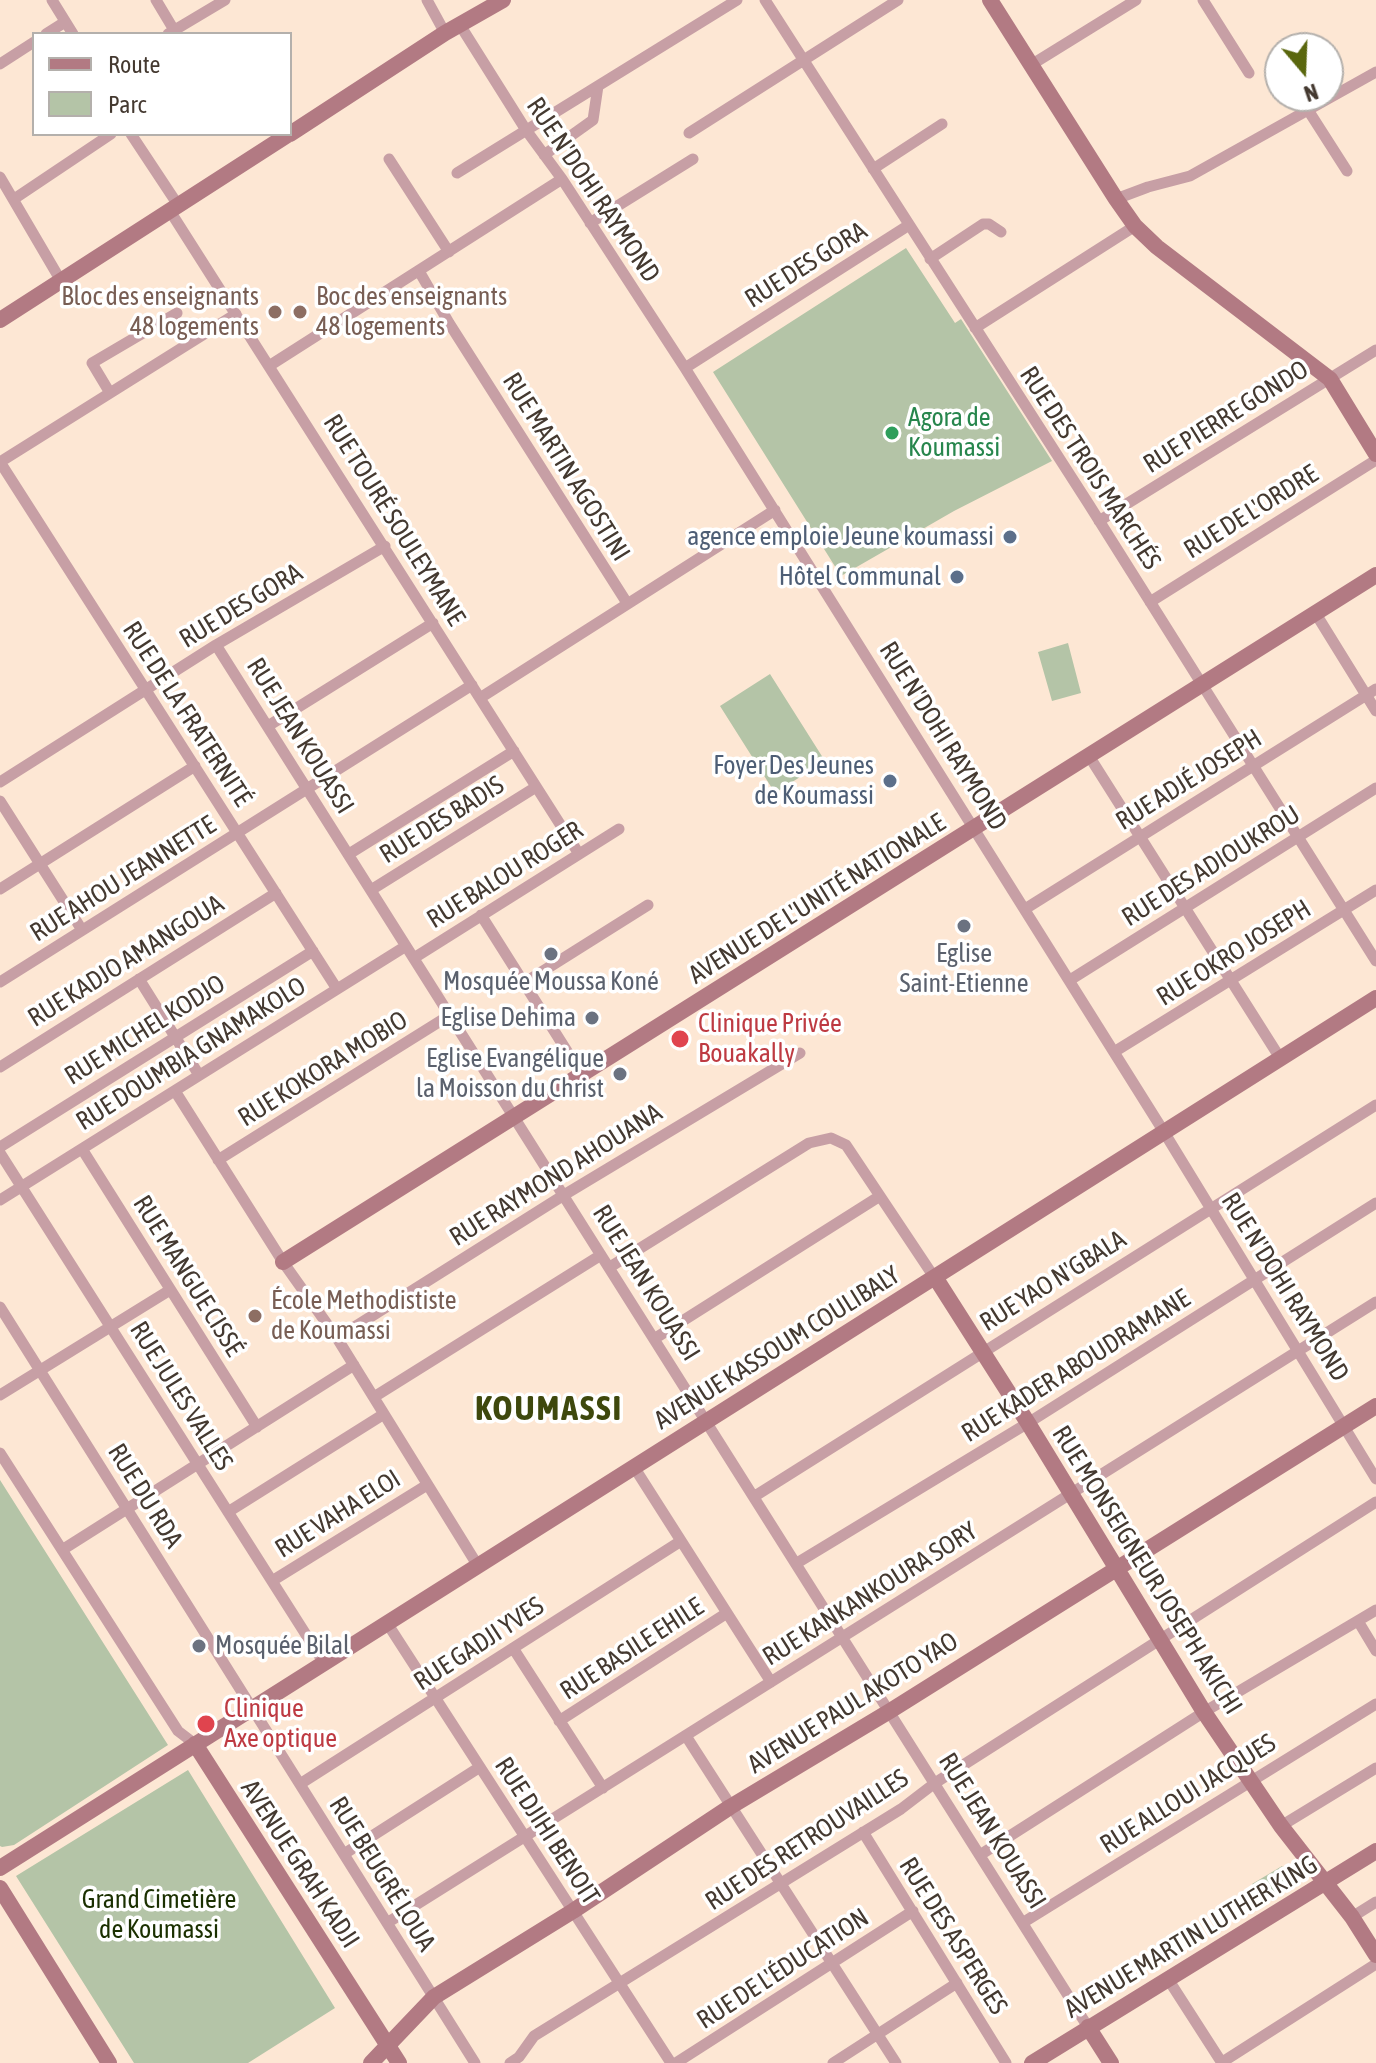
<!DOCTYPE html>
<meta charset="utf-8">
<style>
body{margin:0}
#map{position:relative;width:1376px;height:2063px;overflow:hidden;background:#fde7d4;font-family:"Asap Condensed",sans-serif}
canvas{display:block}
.legend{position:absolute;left:32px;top:32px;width:260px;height:104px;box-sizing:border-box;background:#fff;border:2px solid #b4b0ac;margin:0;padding:10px 14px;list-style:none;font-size:24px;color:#443930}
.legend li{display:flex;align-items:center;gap:16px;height:40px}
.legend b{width:40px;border:2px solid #b4b0ac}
.north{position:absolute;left:1264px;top:32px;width:80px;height:80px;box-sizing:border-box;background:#fff;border:2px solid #b4b0ac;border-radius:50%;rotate:161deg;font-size:22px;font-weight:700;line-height:32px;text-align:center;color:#443930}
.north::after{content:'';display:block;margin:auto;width:28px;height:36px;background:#5a670e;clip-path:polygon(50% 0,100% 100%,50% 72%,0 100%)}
</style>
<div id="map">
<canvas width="1376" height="2063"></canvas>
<ul class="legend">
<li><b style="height:10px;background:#b27a83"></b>Route</li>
<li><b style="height:22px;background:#b4c4a7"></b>Parc</li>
</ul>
<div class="north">N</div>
</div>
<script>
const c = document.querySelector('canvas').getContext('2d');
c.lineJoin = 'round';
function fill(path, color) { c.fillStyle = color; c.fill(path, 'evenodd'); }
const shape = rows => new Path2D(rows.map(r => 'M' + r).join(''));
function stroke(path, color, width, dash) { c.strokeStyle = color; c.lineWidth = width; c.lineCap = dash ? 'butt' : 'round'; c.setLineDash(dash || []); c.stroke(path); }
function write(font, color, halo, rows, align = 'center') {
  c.font = font + ' "Asap Condensed",sans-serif'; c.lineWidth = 7; c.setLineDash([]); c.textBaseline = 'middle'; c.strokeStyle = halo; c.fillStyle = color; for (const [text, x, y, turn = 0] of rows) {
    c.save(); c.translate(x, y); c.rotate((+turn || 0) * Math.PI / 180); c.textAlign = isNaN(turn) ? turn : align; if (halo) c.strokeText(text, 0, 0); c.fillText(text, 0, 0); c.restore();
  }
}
fill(shape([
 [906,248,955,323,961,319,1052,461,954,511,841,576,713,372],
 [1068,643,1081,693,1052,701,1038,652],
 [770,674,825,761,775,793,720,706],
 [0,1480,168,1745,14,1845,2,1847,0,1846],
 [188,1770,335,2008,248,2063,134,2063,16,1876],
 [1282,1866,1292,1881,1261,1900,1252,1884]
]), '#b4c4a7');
stroke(shape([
 [52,0,73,34],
 [156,0,174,30],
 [427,0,445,33],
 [765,0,1088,503,1376,961],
 [1203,0,1249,73],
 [460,25,526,130,562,179,685,368,1164,1132,1376,1479],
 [46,34,65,22],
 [168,34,225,0],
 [0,64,34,42],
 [1031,65,1136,0],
 [1308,110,1347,171],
 [689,133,898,0],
 [131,134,178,205],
 [544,155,593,120,598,86],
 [389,159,449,252],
 [873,169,942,124],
 [457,173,737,0],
 [0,177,61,281],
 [14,199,111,134],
 [1116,199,1148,187,1190,176,1376,72],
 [170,211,579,854],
 [590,223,693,159],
 [930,259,983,224,989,224,1001,232],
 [419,271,449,323,627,603],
 [975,328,1135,226],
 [269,366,562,179],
 [685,368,909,225],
 [110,393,92,363,177,313],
 [0,462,337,989],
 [0,462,236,314],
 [1099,521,1376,350],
 [1150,602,1376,460],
 [1316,614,1376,711],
 [216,645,1088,2027],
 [480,698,775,510],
 [268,726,433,623],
 [1089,756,1280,1058],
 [0,782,216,645,385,546],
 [0,801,82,930],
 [349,854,514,751],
 [0,889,195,766],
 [371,890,536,787],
 [1025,909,1376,689],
 [481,915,582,1075],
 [414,958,619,829],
 [139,979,199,1075],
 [1070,980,1376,788],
 [0,982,472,685],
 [524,983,648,905],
 [1114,1052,1376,890],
 [0,1067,276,893],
 [175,1091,283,1262,337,1338,478,1566],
 [0,1147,313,951],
 [82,1149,257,1427],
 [0,1153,324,1663],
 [218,1160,450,1015],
 [0,1200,406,946],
 [610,1267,809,1143,831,1138,846,1145,934,1277],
 [0,1307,475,2063],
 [337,1338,564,1195,800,1053],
 [654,1339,880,1196],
 [0,1395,170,1290],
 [374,1397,601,1255],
 [0,1453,178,1731,195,1744],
 [634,1467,771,1682],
 [755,1496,1376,1105],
 [228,1512,384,1414],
 [62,1550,354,1365],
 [797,1563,1028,1423,1376,1203],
 [272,1581,427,1485],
 [1358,1621,1376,1651],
 [387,1623,671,2063],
 [513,1648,603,1788],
 [559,1721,727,1613],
 [686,1736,896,2063],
 [300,1784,681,1541],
 [1281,1826,1376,1768],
 [863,1832,1006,2063],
 [344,1854,480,1767],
 [980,1855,1204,1712,1376,1610],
 [1352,1917,1376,1902],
 [1024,1922,1376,1704],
 [387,1923,1376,1302],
 [1168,1979,1222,2063],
 [510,2063,519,2057,534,2036,901,1809,935,1783,1376,1502],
 [676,2063,913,1911],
 [833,2063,957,1983],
 [1221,2063,1376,1964]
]), '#c79fa5', 11);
stroke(shape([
 [990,0,1116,199,1135,226,1157,247,1330,379,1376,454],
 [290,134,445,33,503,0],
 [0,320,289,134],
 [283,1262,1376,575],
 [935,1277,1028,1423,1204,1712,1281,1826,1352,1917,1376,1955],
 [195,1744,399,2063],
 [0,1868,1376,998],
 [0,1888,109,2063],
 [1088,2027,1111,2063],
 [371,2063,434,1997,573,1911,730,1807,890,1711,1376,1406],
 [1032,2063,1376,1851]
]), '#b27a83', 16);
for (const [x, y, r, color] of [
 [275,312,8,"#8d6e63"],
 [300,312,8,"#8d6e63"],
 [892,433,8,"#2e9e5b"],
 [1010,537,8,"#5c6f8a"],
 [957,577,8,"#5c6f8a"],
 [890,781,8,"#5c6f8a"],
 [964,926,8,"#6b7280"],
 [551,954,8,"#6b7280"],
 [592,1018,8,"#6b7280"],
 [680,1039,10,"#e0444e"],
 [620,1074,8,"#6b7280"],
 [255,1316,8,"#8d6e63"],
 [199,1646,8,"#6b7280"],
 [206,1724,10,"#e0444e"]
]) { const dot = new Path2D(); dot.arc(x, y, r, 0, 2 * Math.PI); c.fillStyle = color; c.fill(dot); stroke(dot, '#fff', 3); }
write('26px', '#443930', '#fff', [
 ["RUE N'DOHI RAYMOND",593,190,56],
 ["RUE DES GORA",806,265,-32],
 ["RUE PIERRE GONDO",1226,417,-32],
 ["RUE MARTIN AGOSTINI",566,467,58],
 ["RUE DES TROIS MARCHÉS",1090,468,57],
 ["RUE DE L'ORDRE",1251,512,-32],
 ["RUE TOURÉ SOULEYMANE",394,520,58],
 ["RUE DES GORA",241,606,-31],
 ["RUE DE LA FRATERNITÉ",187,714,57],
 ["RUE JEAN KOUASSI",300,736,58],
 ["RUE N'DOHI RAYMOND",943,736,58],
 ["RUE ADJÉ JOSEPH",1189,780,-32],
 ["RUE DES BADIS",442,820,-32],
 ["RUE DES ADIOUKROU",1211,866,-32],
 ["RUE BALOU ROGER",505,875,-32],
 ["RUE AHOU JEANNETTE",123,879,-32],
 ["AVENUE DE L'UNITÉ NATIONALE",817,899,-32],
 ["RUE OKRO JOSEPH",1234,953,-32],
 ["RUE KADJO AMANGOUA",126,961,-32],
 ["RUE MICHEL KODJO",145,1030,-32],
 ["RUE DOUMBIA GNAMAKOLO",191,1054,-32],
 ["RUE KOKORA MOBIO",323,1069,-32],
 ["RUE RAYMOND AHOUANA",556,1175,-32],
 ["RUE MANGUE CISSÉ",188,1276,58],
 ["RUE YAO N'GBALA",1053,1281,-32],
 ["RUE JEAN KOUASSI",646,1283,58],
 ["RUE N'DOHI RAYMOND",1285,1287,58],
 ["AVENUE KASSOUM COULIBALY",777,1348,-32],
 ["RUE KADER ABOUDRAMANE",1076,1366,-32],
 ["RUE JULES VALLES",181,1396,58],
 ["RUE DU RDA",145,1496,58],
 ["RUE VAHA ELOI",338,1514,-32],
 ["RUE MONSEIGNEUR JOSEPH AKICHI",1147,1570,58],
 ["RUE KANKANKOURA SORY",870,1594,-32],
 ["RUE GADJI YVES",479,1644,-33],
 ["RUE BASILE EHILE",632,1649,-33],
 ["AVENUE PAUL AKOTO YAO",853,1703,-32],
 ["RUE ALLOUI JACQUES",1188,1794,-32],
 ["RUE DJIHI BENOIT",547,1831,57],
 ["RUE JEAN KOUASSI",992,1831,58],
 ["RUE DES RETROUVAILLES",807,1840,-33],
 ["AVENUE GRAH KADJI",300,1864,57],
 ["RUE BEUGRÉ LOUA",382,1874,58],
 ["RUE DES ASPERGES",953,1936,58],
 ["AVENUE MARTIN LUTHER KING",1191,1937,-31],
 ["RUE DE L'ÉDUCATION",783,1969,-33]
]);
write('26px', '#785e54', '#fff', [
 ["Bloc des enseignants",259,297,"right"],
 ["48 logements",259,327,"right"],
 ["Boc des enseignants",316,297],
 ["48 logements",316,327],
 ["École Methodististe",271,1301],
 ["de Koumassi",271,1331]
], 'left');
write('26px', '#27864d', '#fff', [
 ["Agora de",908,418],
 ["Koumassi",908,448]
], 'left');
write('26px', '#4e5e75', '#fff', [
 ["agence emploie Jeune koumassi",994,537],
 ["Hôtel Communal",941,577],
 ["Foyer Des Jeunes",874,766],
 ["de Koumassi",874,796]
], 'right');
write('26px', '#5b616d', '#fff', [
 ["Eglise",964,954],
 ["Saint-Etienne",964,984],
 ["Mosquée Moussa Koné",551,982],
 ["Eglise Dehima",576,1018,"right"],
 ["Eglise Evangélique",604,1059,"right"],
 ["la Moisson du Christ",604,1089,"right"],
 ["Mosquée Bilal",215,1646,"left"]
]);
write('26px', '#be3a42', '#fff', [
 ["Clinique Privée",698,1024],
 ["Bouakally",698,1054],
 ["Clinique",224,1709],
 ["Axe optique",224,1739]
], 'left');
write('26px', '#1b3001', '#fff', [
 ["Grand Cimetière",159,1900],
 ["de Koumassi",159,1930]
]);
c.letterSpacing = '2px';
write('bold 34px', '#3e480d', '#fff', [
 ["KOUMASSI",549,1409]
]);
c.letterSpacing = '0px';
</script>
